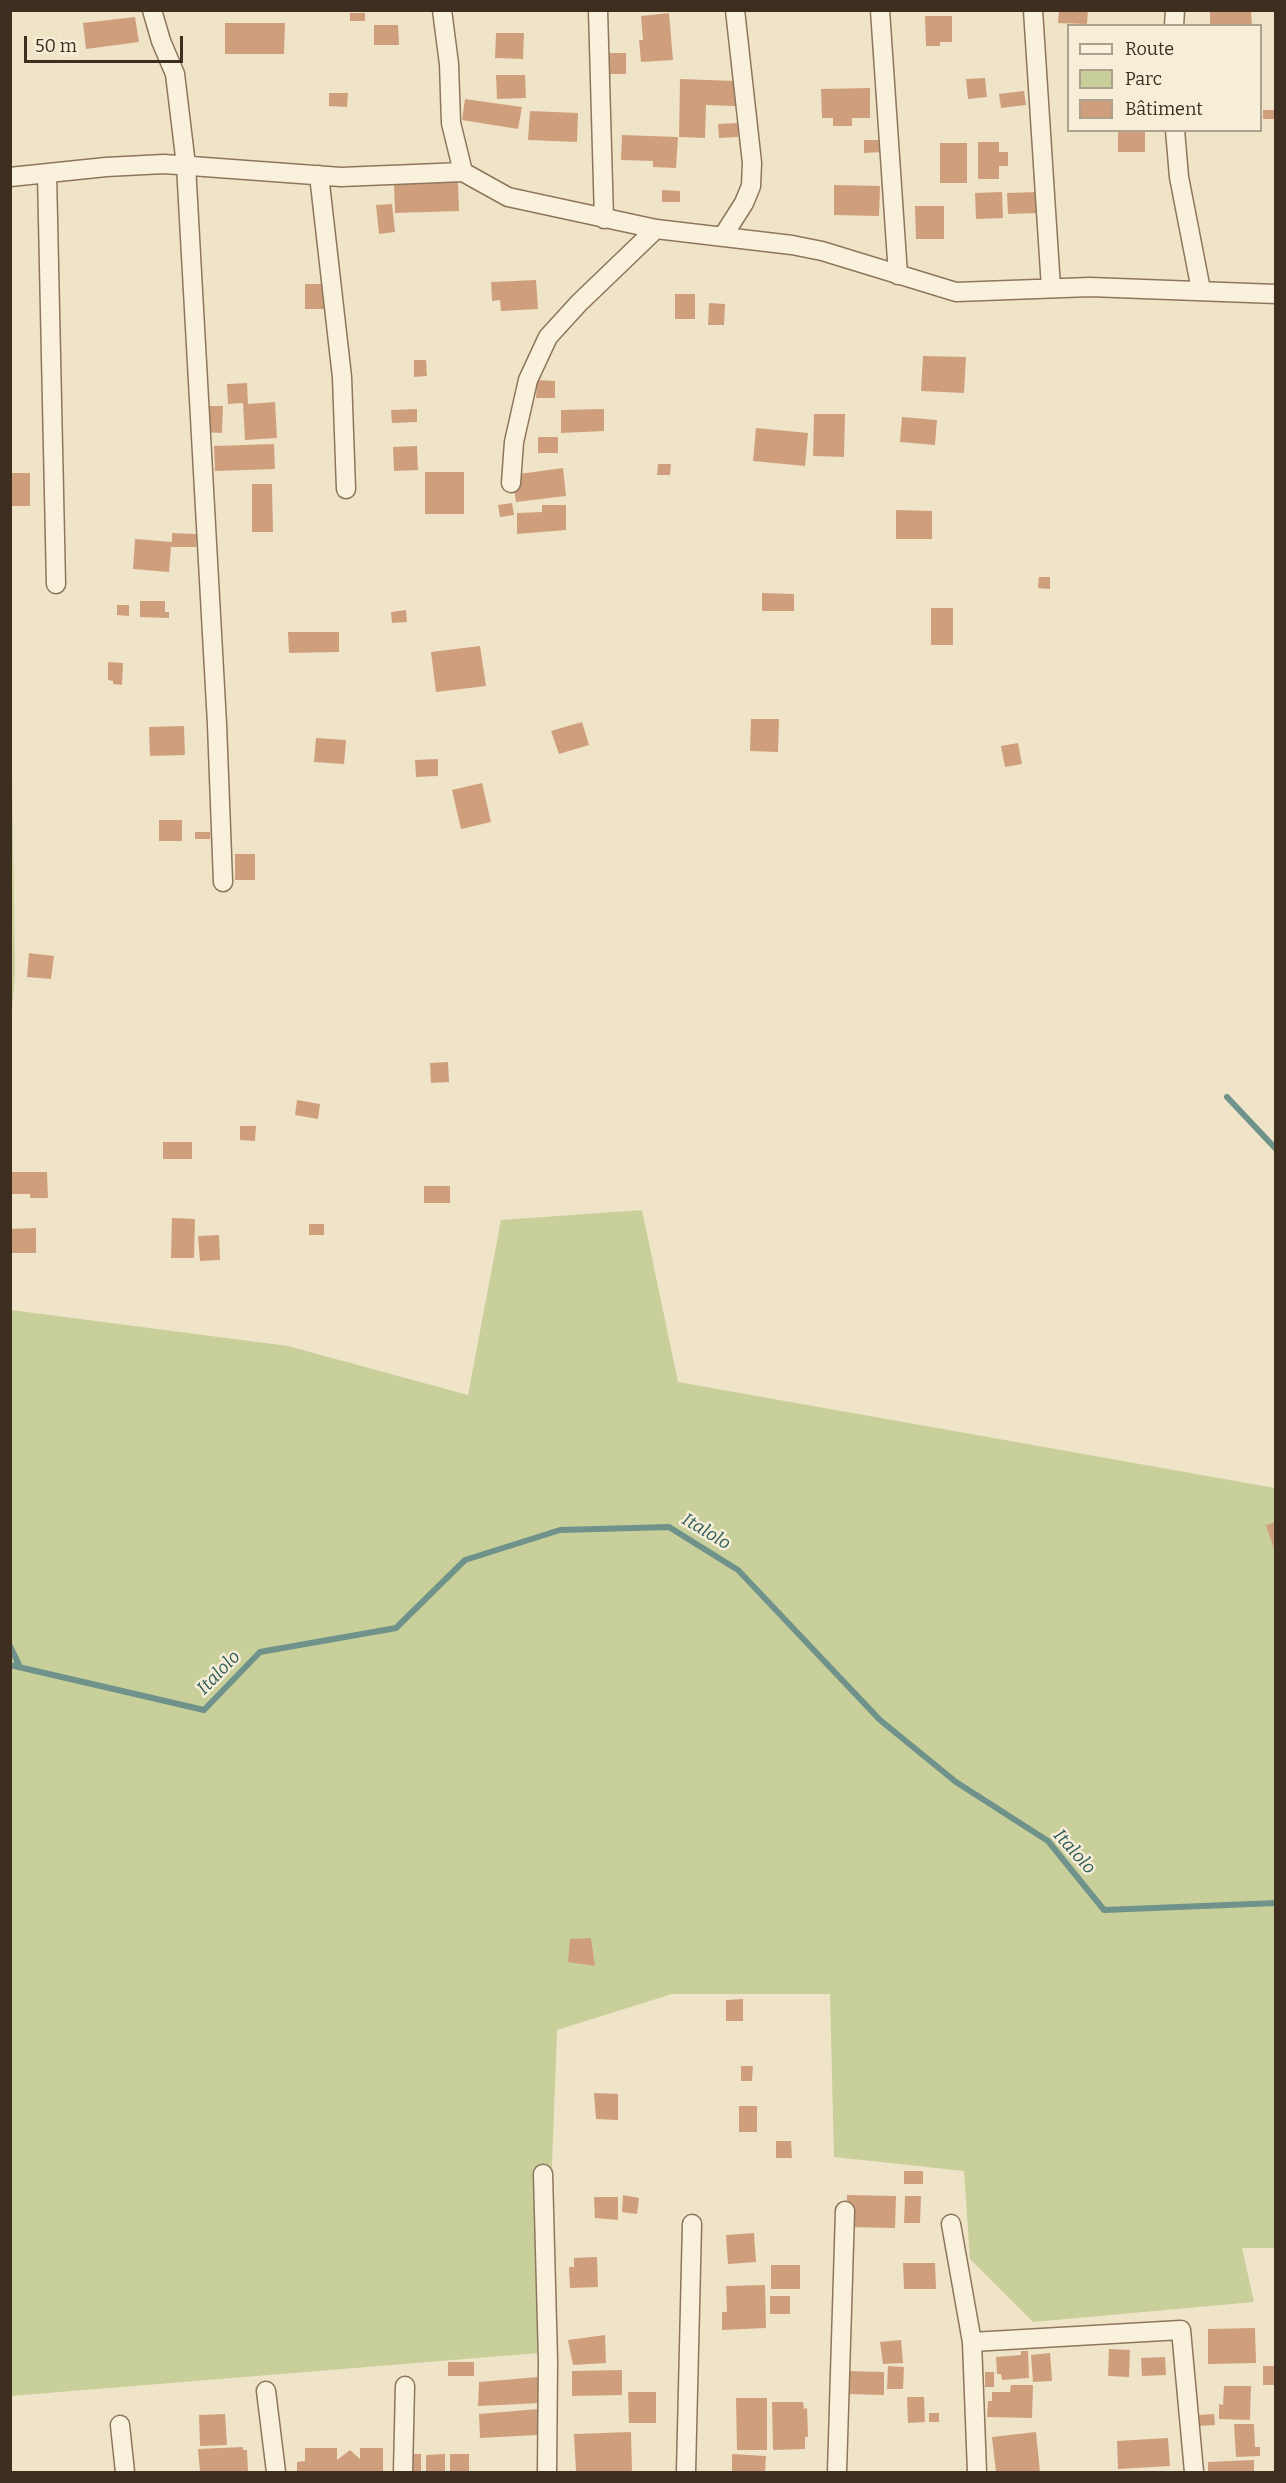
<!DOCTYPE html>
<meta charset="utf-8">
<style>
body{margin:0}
#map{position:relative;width:1286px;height:2483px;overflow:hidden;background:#f0e4c8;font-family:Bitter,serif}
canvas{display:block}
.frame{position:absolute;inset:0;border:12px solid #3d2e20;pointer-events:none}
.legend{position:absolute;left:1067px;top:24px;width:195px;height:108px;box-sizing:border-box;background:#f7eed8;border:2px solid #ada18e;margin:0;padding:8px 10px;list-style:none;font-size:18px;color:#3d2e20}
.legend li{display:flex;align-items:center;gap:12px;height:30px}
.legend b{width:30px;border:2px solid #ada18e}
.scale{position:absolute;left:24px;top:36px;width:159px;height:27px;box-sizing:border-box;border:3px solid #3d2e20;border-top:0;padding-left:8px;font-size:18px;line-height:21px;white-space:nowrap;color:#3d2e20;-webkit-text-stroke:4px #f7eed8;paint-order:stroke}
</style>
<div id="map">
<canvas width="1286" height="2483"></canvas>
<div class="frame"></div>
<ul class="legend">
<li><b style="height:8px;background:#faf1dc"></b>Route</li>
<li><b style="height:16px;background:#c9cf9b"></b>Parc</li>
<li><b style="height:16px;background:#cf9f7d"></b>Bâtiment</li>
</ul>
<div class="scale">50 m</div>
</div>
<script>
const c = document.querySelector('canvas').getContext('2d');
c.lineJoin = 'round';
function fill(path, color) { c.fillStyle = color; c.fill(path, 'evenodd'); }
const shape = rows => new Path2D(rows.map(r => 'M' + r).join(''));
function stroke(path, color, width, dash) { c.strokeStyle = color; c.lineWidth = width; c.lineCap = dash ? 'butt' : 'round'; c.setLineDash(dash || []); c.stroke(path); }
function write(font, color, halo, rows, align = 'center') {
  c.font = font + ' Bitter,serif'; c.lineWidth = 5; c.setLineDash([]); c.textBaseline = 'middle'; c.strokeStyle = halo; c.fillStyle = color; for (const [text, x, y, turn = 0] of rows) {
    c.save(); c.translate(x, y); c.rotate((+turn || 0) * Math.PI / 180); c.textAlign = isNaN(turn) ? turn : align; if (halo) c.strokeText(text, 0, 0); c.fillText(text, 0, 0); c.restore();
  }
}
fill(shape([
 [11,702,15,971,11,1028,10,1028],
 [642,1210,678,1382,1275,1488,1276,2248,1242,2248,1254,2302,1033,2322,970,2259,964,2171,834,2157,830,1994,672,1994,557,2030,548,2277,539,2353,11,2396,11,1310,288,1346,468,1395,501,1220]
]), '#c9cf9b');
stroke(shape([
 [1227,1097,1276,1149],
 [10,1646,20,1667],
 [10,1665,204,1710,260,1652,396,1628,465,1560,560,1530,669,1527,738,1570,880,1720,956,1782,1048,1841,1104,1910,1276,1903]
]), '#6f938a', 6);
fill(shape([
 [1059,10,1088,10,1087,24,1058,23],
 [1210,10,1251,10,1252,26,1210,26],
 [350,13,365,13,365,21,350,21],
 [669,13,673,60,641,62,639,40,643,40,641,16],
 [925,16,952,16,952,42,940,42,940,46,926,46],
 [135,17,139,42,86,49,83,23],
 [225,23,285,23,284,54,225,54],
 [374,25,398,25,399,45,374,45],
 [496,33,524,33,523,59,495,58],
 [609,53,626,53,626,74,609,74],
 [496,75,525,75,526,98,497,99],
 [985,78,987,97,968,99,966,79],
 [680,79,735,81,735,106,706,105,705,138,679,137],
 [870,88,870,118,852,118,852,126,833,126,833,118,822,118,821,89],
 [1024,91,1026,105,1001,108,999,94],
 [329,93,348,93,347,107,329,106],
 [465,99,522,107,518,129,462,120],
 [1263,110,1276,110,1276,119,1263,119],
 [530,111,578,113,577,142,528,140],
 [738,123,738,137,719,138,718,124],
 [1118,130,1145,130,1145,152,1118,152],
 [622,135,678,137,676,168,653,167,653,161,621,160],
 [864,140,881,140,882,152,864,153],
 [978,142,999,142,999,152,1008,152,1008,166,999,166,999,179,978,179],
 [940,143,967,143,967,183,940,183],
 [458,182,459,211,395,213,394,184],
 [834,185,880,186,879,216,834,215],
 [662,190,680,191,680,202,662,202],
 [1002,192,1003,218,976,219,975,193],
 [1037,192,1038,213,1008,214,1007,193],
 [392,204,395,232,379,234,376,205],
 [915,206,944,206,944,239,916,239],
 [536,280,538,309,501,311,500,300,492,301,491,282],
 [305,284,324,284,324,309,305,309],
 [675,294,695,294,695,319,675,319],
 [709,303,725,304,724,325,708,325],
 [923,356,966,357,964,393,921,391],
 [414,360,426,360,427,376,414,377],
 [537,380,555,381,555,398,536,398],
 [247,383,248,404,275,402,277,438,245,440,243,403,228,404,227,384],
 [204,406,223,406,222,433,203,432],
 [417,409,417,422,392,423,391,410],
 [604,409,604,431,561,433,561,410],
 [814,414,845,414,844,457,813,456],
 [902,417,937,420,935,445,900,442],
 [756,428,808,433,805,466,753,461],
 [538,437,558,437,558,453,538,453],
 [274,444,275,469,215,471,214,446],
 [417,446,418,470,394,471,393,447],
 [658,464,671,464,670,475,657,475],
 [563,468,566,496,516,502,512,475],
 [425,472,464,472,464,514,425,514],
 [10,473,30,473,30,506,10,506],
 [252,484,272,484,273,532,252,532],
 [512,503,514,515,500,517,498,505],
 [542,505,566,505,566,530,517,534,517,513,542,512],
 [896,510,932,511,932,539,896,539],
 [172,533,197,534,196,547,171,547,169,572,133,569,135,539,172,542],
 [1039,577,1050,577,1050,589,1038,588],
 [762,593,794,594,794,611,762,611],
 [140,601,165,601,165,612,169,612,169,618,140,617],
 [117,605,129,605,129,616,117,615],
 [931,608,953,608,953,645,931,645],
 [406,610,407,622,392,623,391,612],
 [288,632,339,632,339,652,289,653],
 [480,646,486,686,436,692,431,652],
 [108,662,123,663,122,685,113,684,113,681,108,680],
 [751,719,779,719,778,752,750,751],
 [582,722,589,745,559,754,551,731],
 [184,726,185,755,150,756,149,727],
 [316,738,346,740,344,764,314,762],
 [1018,743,1022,764,1005,767,1001,746],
 [438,759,438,776,416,777,415,760],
 [482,783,491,822,461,829,452,790],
 [159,820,182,820,182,841,159,841],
 [195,832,210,832,210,839,195,839],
 [235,854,255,854,255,880,235,880],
 [29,953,54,956,51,979,27,977],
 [448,1062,449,1082,431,1083,430,1063],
 [297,1100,320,1104,318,1119,295,1115],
 [240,1126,256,1126,255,1141,240,1140],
 [163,1142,192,1142,192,1159,163,1159],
 [10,1172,47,1172,48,1198,30,1198,30,1194,10,1194],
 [424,1186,450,1186,450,1203,424,1203],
 [172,1218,195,1219,194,1258,171,1258],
 [309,1224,324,1224,324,1235,309,1235],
 [36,1228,36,1253,10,1253,10,1229],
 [219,1235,220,1260,200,1261,198,1236],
 [1276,1522,1276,1552,1275,1552,1266,1525],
 [591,1938,595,1966,568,1962,570,1939],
 [743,1999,743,2021,726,2021,726,2000],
 [741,2066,753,2066,752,2081,741,2081],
 [594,2093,618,2094,618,2120,596,2119],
 [739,2106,757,2106,757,2132,739,2132],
 [776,2141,791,2141,792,2158,776,2158],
 [904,2171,923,2171,923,2184,904,2184],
 [623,2195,639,2198,637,2214,622,2212],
 [847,2195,896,2196,895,2228,846,2227],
 [905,2196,921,2196,920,2223,904,2223],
 [594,2197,618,2197,618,2220,595,2218],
 [754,2233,756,2262,728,2264,726,2235],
 [597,2257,598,2287,570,2288,569,2267,574,2267,574,2258],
 [903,2263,935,2263,936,2289,904,2289],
 [771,2265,800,2265,800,2289,771,2289],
 [765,2285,766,2328,722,2330,722,2312,727,2312,726,2286],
 [770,2296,790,2296,790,2314,770,2314],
 [1255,2328,1256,2363,1208,2364,1208,2329],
 [605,2335,606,2363,573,2365,568,2340],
 [901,2340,903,2363,883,2364,880,2342],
 [1109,2349,1130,2350,1129,2377,1108,2376],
 [1021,2351,1028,2351,1029,2378,1002,2380,1001,2374,997,2374,996,2357,1021,2355],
 [1050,2353,1052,2381,1033,2382,1031,2355],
 [1165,2357,1166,2375,1142,2376,1141,2358],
 [448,2362,474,2362,474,2376,448,2376],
 [888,2366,904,2367,903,2389,887,2389],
 [1263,2366,1274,2366,1274,2385,1263,2385],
 [622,2370,622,2395,572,2396,572,2371],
 [847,2371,884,2372,884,2395,847,2394],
 [985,2372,994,2372,994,2387,985,2387],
 [538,2377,541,2403,478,2406,479,2382],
 [1011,2385,1033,2385,1032,2418,987,2417,988,2401,992,2401,992,2392,1010,2392],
 [1224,2386,1251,2386,1250,2420,1219,2419,1219,2404,1223,2405],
 [628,2392,656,2392,656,2423,629,2423],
 [907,2397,924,2397,925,2422,908,2423],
 [736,2398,767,2398,767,2450,737,2450],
 [772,2402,803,2402,804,2409,807,2408,808,2437,805,2437,805,2449,773,2450],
 [538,2409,537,2435,480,2438,479,2414],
 [929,2413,939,2413,939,2422,929,2422],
 [225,2414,227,2445,200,2446,199,2415],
 [1214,2414,1215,2425,1198,2426,1197,2415],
 [1234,2424,1254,2424,1255,2447,1260,2447,1260,2456,1236,2457],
 [631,2432,632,2472,576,2472,574,2434],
 [1036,2432,1040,2472,996,2472,992,2437],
 [1168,2438,1170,2466,1118,2469,1117,2441],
 [243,2447,243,2450,247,2450,248,2472,200,2472,198,2449],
 [305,2448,337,2448,337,2460,350,2450,360,2459,360,2448,383,2448,383,2472,297,2472,297,2462,305,2461],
 [410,2454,421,2454,421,2472,410,2472],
 [445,2454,445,2472,426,2472,426,2455],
 [450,2454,469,2454,469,2472,450,2472],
 [732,2454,766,2456,765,2472,732,2472],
 [1254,2460,1254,2472,1208,2472,1208,2462]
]), '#cf9f7d');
const street = shape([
 [152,10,161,41,175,74,186,165,217,724,223,882],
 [442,10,449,64,451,123,463,172],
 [598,10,604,219],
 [880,10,898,275],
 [1033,10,1051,288],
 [1174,26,1175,10],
 [1175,130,1179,177,1201,290],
 [47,174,56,584],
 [319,175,342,377,346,489],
 [10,177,106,167,164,164,341,177,463,172,508,197,656,229,792,245,822,251,956,292,1090,287,1276,294],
 [723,236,744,203,751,186,752,163,735,10],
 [511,483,514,442,528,380,548,337,579,303,656,229],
 [543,2174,548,2361,547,2472],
 [951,2224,972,2342,977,2472],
 [972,2342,1181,2330,1194,2472],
 [266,2391,276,2472],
 [120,2425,125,2472],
 [403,2472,405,2386],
 [686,2472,692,2224],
 [837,2472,845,2211]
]);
stroke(street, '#8d765c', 21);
stroke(street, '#faf1dc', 18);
write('italic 18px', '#2f5d5a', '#f7eed8', [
 ["Italolo",706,1532,31],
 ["Italolo",219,1673,-46],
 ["Italolo",1074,1852,48]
]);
</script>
